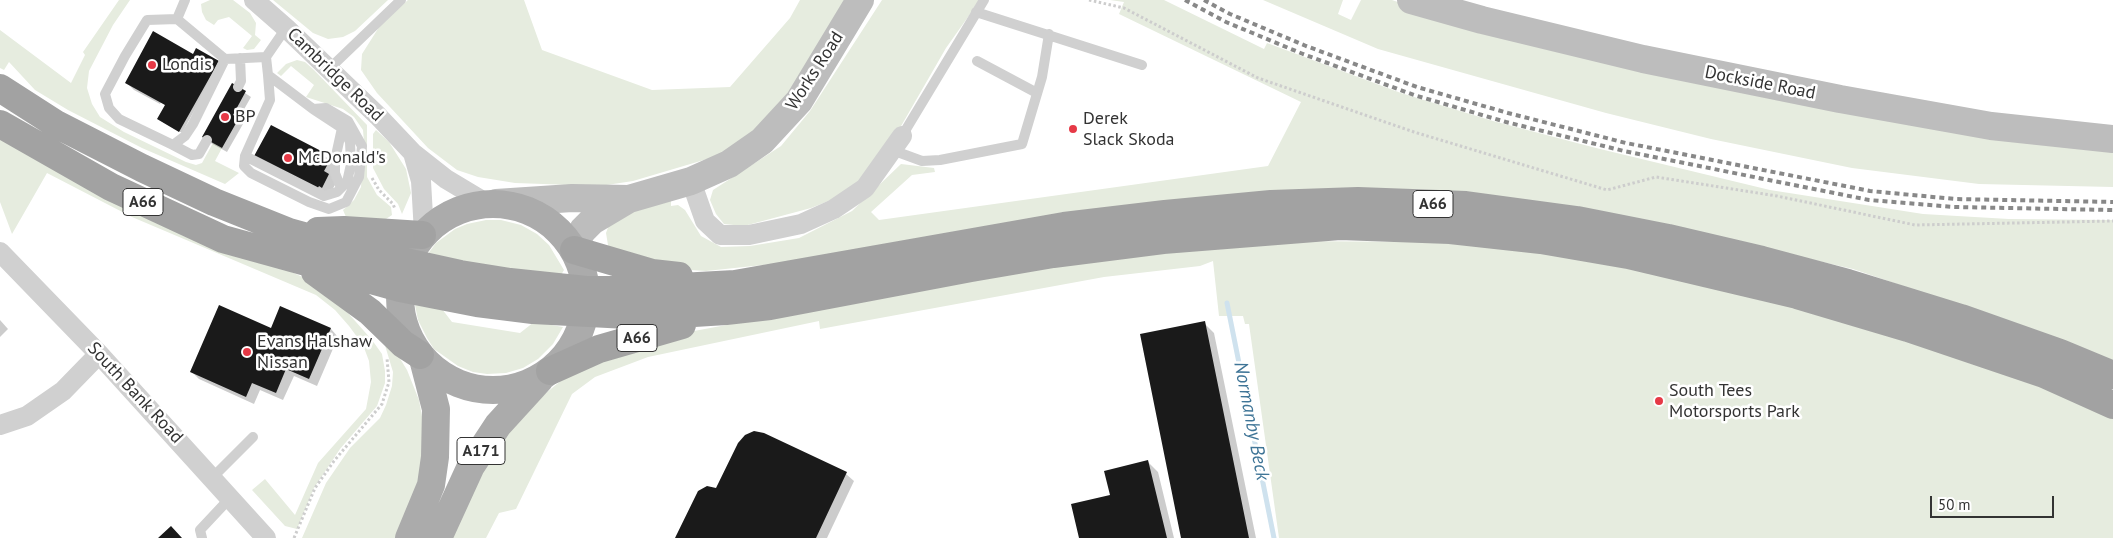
<!DOCTYPE html>
<style>
body{margin:0}
#map{position:relative;width:2113px;height:538px;overflow:hidden;background:#fff;font-family:"PT Sans",sans-serif}
canvas{display:block}
.scale{position:absolute;left:1930px;top:496px;width:124px;height:22px;box-sizing:border-box;border:2px solid #333;border-top:0;padding-left:6px;font-size:15px;line-height:18px;white-space:nowrap;color:#333;-webkit-text-stroke:4px #fff;paint-order:stroke}
</style>
<div id="map">
<canvas width="2113" height="538"></canvas>
<div class="scale">50 m</div>
</div>
<script>
const c = document.querySelector('canvas').getContext('2d');
c.lineJoin = 'round';
function fill(path, color) { c.fillStyle = color; c.fill(path, 'evenodd'); }
const shape = rows => new Path2D(rows.map(r => 'M' + r).join(''));
function stroke(path, color, width, dash) { c.strokeStyle = color; c.lineWidth = width; c.lineCap = dash ? 'butt' : 'round'; c.setLineDash(dash || []); c.stroke(path); }
function write(font, color, halo, rows, align = 'center') {
  c.font = font + ' "PT Sans",sans-serif'; c.lineWidth = 5; c.setLineDash([]); c.textBaseline = 'middle'; c.strokeStyle = halo; c.fillStyle = color; for (const [text, x, y, turn = 0] of rows) {
    c.save(); c.translate(x, y); c.rotate((+turn || 0) * Math.PI / 180); c.textAlign = isNaN(turn) ? turn : align; if (halo) c.strokeText(text, 0, 0); c.fillText(text, 0, 0); c.restore();
  }
}
fill(shape([
 [119,0,130,0,113,25,89,71,87,88,92,104,100,117,124,132,186,162,196,165,202,163,213,143,222,148,215,161,239,173,225,184,142,148,68,110,35,90,9,62,4,70,0,68,0,30,71,83,85,55,83,52],
 [210,0,233,0,250,13,256,23,255,35,261,40,254,49,247,50,243,48,252,36,229,17,218,20,214,25,206,20,202,12,201,4],
 [273,0,388,0,355,31,343,37,328,39,313,33],
 [408,0,524,0,542,50,652,90,730,87,790,18,800,0,852,0,801,88,742,142,714,157,633,181,600,186,515,183,478,177,457,170,428,148,377,93,361,70,362,54,381,24],
 [882,0,980,0,946,48,889,147,853,191,811,208,744,226,724,224,716,214,710,200,713,190,781,146,810,111],
 [1110,0,1164,0,1264,49,1267,43,1401,93,1493,121,1596,148,1770,190,1923,214,2009,219,2113,220,2113,362,2064,341,1853,269,1684,230,1602,213,868,254,706,271,661,268,609,251,606,233,610,222,620,215,671,199,671,206,678,205,685,210,701,236,721,247,750,246,799,238,852,211,901,164,934,168,935,172,912,175,871,212,879,220,1268,166,1301,102,1119,14,1124,2],
 [1263,0,1343,0,1338,14,1351,20,1361,0,1392,0,1480,30,2113,150,2113,187,1979,184,1852,168,1711,139,1606,113,1378,49],
 [297,60,305,62,314,70,367,125,367,177,377,195,391,207,392,215,383,221,346,217,343,210,354,200,361,187,364,142,363,130,354,117,343,109,306,97,314,85,291,66,281,76,277,73,286,64],
 [376,130,389,142,406,169,411,193,402,214,398,204,384,189,373,168,373,134],
 [0,135,313,282,348,313,372,340,382,354,385,371,385,383,377,406,340,449,314,488,297,529,285,526,252,490,265,479,295,515,318,463,366,409,371,382,369,361,363,345,349,326,335,310,316,295,132,217,47,173,12,234,0,202],
 [486,220,501,220,521,225,537,234,549,245,564,270,561,275,498,268,427,255,436,243,455,229,467,224],
 [1291,241,1423,242,1500,246,1647,272,1771,299,2021,377,2113,416,2113,538,1279,538,1249,324,1245,324,1243,316,1219,316,1213,261,1200,266,1104,277,820,329,819,321,648,357,595,377,572,394,516,509,499,513,486,538,449,538,481,470,523,412,563,379,586,366,694,331,1013,272,1105,259],
 [415,305,442,309,452,322,520,333,534,322,563,327,553,344,538,359,523,368,506,373,487,374,473,372,458,366,434,349,427,338,418,320],
 [384,342,396,352,407,370,419,400,425,433,423,469,398,538,302,538,326,483,350,448,380,418,386,405,392,386,393,372]
]), '#e6ecdf');
fill(shape([
 [193,56,220,64,182,133,161,121,166,105,161,102,160,104,134,90,127,83],
 [233,85,251,97,238,120,243,124,227,152,209,142],
 [272,127,322,153,330,161,329,164,336,170,332,178,336,183,330,194,255,158],
 [281,308,331,329,338,337,317,386,294,376,283,400,260,390,254,404,199,379,192,372,272,329],
 [0,320,8,329,0,337],
 [1204,323,1214,333,1256,538,1182,538],
 [764,434,846,474,854,481,827,538,677,538],
 [1148,462,1158,472,1174,538,1080,538,1111,496]
]), '#0003');
stroke(shape([
 [1227,303,1274,538]
]), '#cfe2ee', 5);
fill(shape([
 [153,31,193,54,196,48,219,61,179,132,157,119,165,105,125,83],
 [232,83,246,91,233,115,239,118,222,148,202,137],
 [271,125,323,152,321,157,329,162,324,171,329,174,322,188,319,186,316,191,253,158],
 [219,305,271,328,280,306,331,328,309,379,286,369,276,393,252,383,246,397,190,372],
 [1205,321,1249,538,1181,538,1140,334],
 [754,431,764,433,847,472,816,538,675,538,698,491,707,486,716,488,738,443,745,435],
 [1148,460,1167,538,1079,538,1071,504,1110,495,1104,471],
 [171,526,182,538,158,538]
]), '#1a1a1a');
stroke(shape([
 [1089,0,1124,8,1258,78,1414,132,1607,190,1656,177,1777,196,1915,225,2113,221],
 [372,178,379,190,393,204,395,209],
 [294,538,315,488,334,461,382,404,389,382,387,358]
]), '#cdcdcd', 3, [2.5, 2.5]);
stroke(shape([
 [185,0,177,19,225,59,266,57],
 [976,12,1142,65],
 [177,19,147,20,125,56,105,94,109,108,119,119,173,145,185,136,193,124,225,59],
 [977,61,1037,93],
 [329,69,401,0],
 [268,75,313,109,326,108,348,121,362,146,359,177,346,202,329,209,309,202,251,173,244,166,245,156,270,100,268,75],
 [268,75,266,57,286,28],
 [238,87,241,81,240,58],
 [902,136,984,0],
 [173,145,192,155,199,154,207,140],
 [892,150,922,161,940,160,1022,144,1042,77,1049,34],
 [245,156,324,196,337,192,347,182,351,164,350,142,345,130,313,109],
 [341,188,335,173,335,160,342,128],
 [212,478,253,437],
 [202,538,200,530,230,498]
]), '#d0d0d0', 10);
stroke(shape([
 [254,0,286,28,378,116,413,153,446,179,486,203],
 [413,153,421,181,424,233],
 [691,181,705,221,720,235,749,235,801,224,834,209,865,188,902,136],
 [0,252,99,354,266,538],
 [0,425,27,416,63,391,99,354]
]), '#d0d0d0', 20);
stroke(shape([
 [1411,0,1482,20,1643,59,1840,99,1991,126,2113,139],
 [496,203,572,198,629,199],
 [572,247,583,230,592,221,629,199,691,181,729,164,762,141,799,101,860,0]
]), '#bdbdbd', 28);
stroke(shape([
 '400 297a93 93 0 1 1 186 0a93 93 0 1 1-186 0Z',
 [409,538,431,485,435,457,436,409,423,359],
 [438,538,471,466,498,425,540,379]
]), '#ababab', 28);
stroke(shape([
 [0,88,56,124,142,168,214,202,289,232,369,254,460,274,510,282,586,290,625,290,735,284,1064,226,1165,214,1271,204,1358,201,1466,205,1577,220,1668,238,1762,260,1848,283,1961,318,2060,353,2113,375],
 [0,124,111,187,223,239,400,288,477,303,533,310,646,316,726,311,770,306,971,268,1053,254,1163,240,1340,226,1450,230,1541,240,1628,255,1797,295,1908,328,2044,374,2113,405],
 [318,231,344,230,422,235],
 [574,250,652,273,679,276],
 [315,272,370,312,403,344,420,355],
 [550,371,599,349,682,325]
]), '#a2a2a2', 28);
stroke(shape([
 [1185,0,1226,22,1303,54,1414,95,1506,122,1624,151,1869,200,1954,207,2113,210],
 [1204,0,1230,14,1306,46,1417,87,1508,113,1626,143,1870,191,1955,199,2113,202]
]), '#888', 4, [5, 4]);
for (const [x, y, r, color] of [
 [152,65,5,"#e63946"],
 [225,117,5,"#e63946"],
 [1073,129,5,"#e63946"],
 [288,158,5,"#e63946"],
 [247,352,5,"#e63946"],
 [1659,401,5,"#e63946"]
]) { const dot = new Path2D(); dot.arc(x, y, r, 0, 2 * Math.PI); c.fillStyle = color; c.fill(dot); stroke(dot, '#fff', 2); }
for (const [x, y, w] of [
 [143,202,40],
 [1433,204,40],
 [637,338,40],
 [481,451,48]
]) { const box = new Path2D(); box.roundRect(x - w / 2, y - 13.5, w, 27, 4); c.fillStyle = '#fff'; c.fill(box); stroke(box, '#333', 1); }
write('bold 16px', '#333', null, [
 ["A66",143,202],
 ["A66",1433,204],
 ["A66",637,338],
 ["A171",481,451]
]);
write('18px', '#333', '#fff', [
 ["Londis",162,65],
 ["BP",235,117],
 ["Derek",1083,119],
 ["Slack Skoda",1083,140],
 ["McDonald's",298,158],
 ["Evans Halshaw",257,342],
 ["Nissan",257,363],
 ["South Tees",1669,391],
 ["Motorsports Park",1669,412]
], 'left');
write('18px', '#333', '#fff', [
 ["Works Road",815,71,-57],
 ["Cambridge Road",335,75,44],
 ["Dockside Road",1760,83,11],
 ["South Bank Road",135,393,47]
]);
write('italic 19px', '#3f7597', '#fff', [
 ["Normanby Beck",1251,421,79]
]);
</script>
